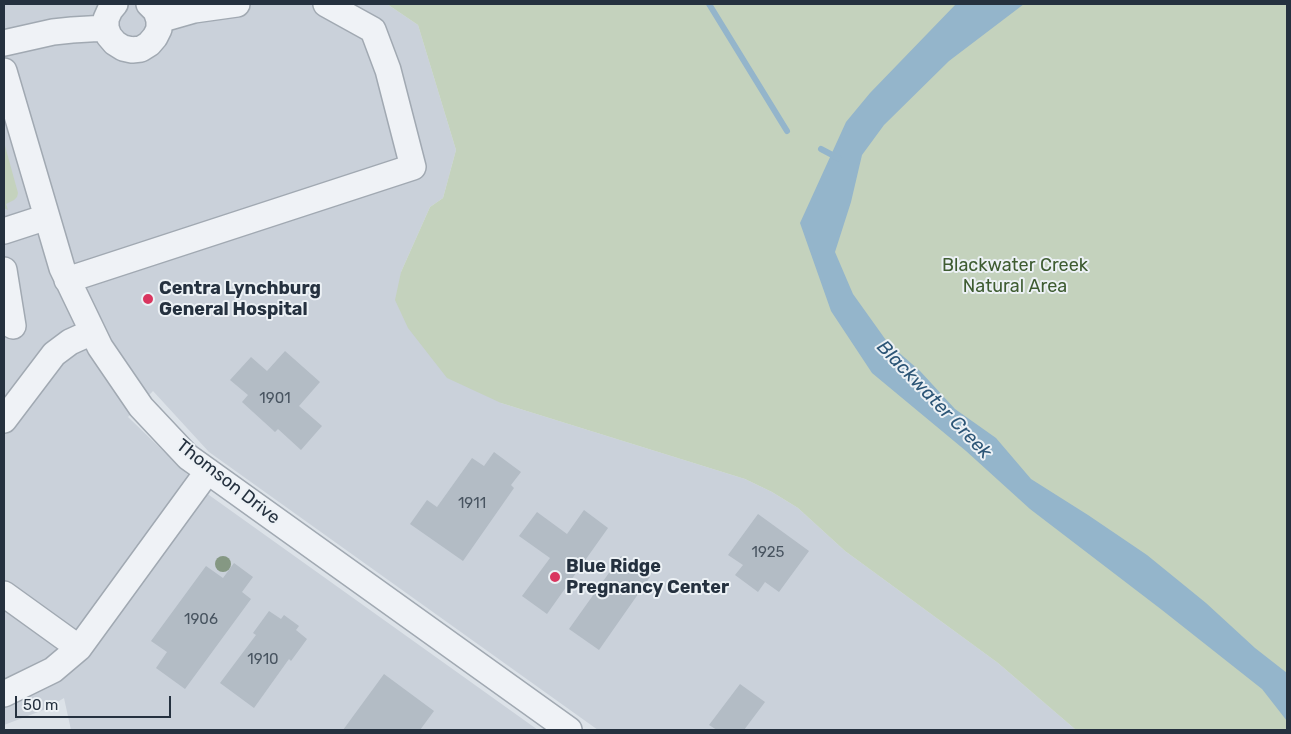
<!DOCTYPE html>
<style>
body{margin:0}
#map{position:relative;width:1291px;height:734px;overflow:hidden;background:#dce2e8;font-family:Rubik,sans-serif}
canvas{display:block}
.frame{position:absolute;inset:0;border:5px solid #25313f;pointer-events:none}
.scale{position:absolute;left:15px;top:696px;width:156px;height:22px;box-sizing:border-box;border:2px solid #25313f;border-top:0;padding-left:6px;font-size:15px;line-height:18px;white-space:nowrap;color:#25313f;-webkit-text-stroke:4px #ecf1f5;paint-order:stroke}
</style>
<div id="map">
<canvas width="1291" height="734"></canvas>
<div class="frame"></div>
<div class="scale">50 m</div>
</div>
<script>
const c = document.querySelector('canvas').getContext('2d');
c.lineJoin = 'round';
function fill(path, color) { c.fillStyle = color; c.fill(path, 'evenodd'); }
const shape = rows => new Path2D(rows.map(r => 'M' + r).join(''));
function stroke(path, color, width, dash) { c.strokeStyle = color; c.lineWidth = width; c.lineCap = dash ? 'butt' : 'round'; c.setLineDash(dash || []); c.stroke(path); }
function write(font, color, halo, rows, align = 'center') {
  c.font = font + ' Rubik,sans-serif'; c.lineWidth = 4; c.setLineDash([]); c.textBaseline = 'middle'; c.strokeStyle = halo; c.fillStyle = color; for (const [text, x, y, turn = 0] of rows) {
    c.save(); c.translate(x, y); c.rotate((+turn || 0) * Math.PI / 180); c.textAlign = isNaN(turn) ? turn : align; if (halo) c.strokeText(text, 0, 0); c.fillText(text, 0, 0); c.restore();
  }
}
fill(shape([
 [4,4,387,4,418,25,456,150,443,198,430,207,401,272,501,403,745,479,772,492,798,508,845,551,998,663,1076,730,598,730,209,452,153,391,128,417,209,495,538,730,71,730,64,698,46,709,4,725]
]), '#cad1da');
fill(shape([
 [387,4,1287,4,1287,730,1076,730,998,663,845,551,798,508,772,492,745,479,501,403,447,378,408,328,395,300,401,272,430,207,443,198,456,150,418,25],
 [4,142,18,193,17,197,14,200,6,204,8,210,4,208]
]), '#c4d2bd');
fill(shape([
 [956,4,1024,4,949,61,884,125,862,155,851,202,835,252,853,294,888,343,920,371,955,409,996,438,1031,479,1088,515,1147,555,1206,603,1255,648,1287,673,1287,721,1262,689,1162,610,1030,509,966,451,872,373,831,311,800,223,846,122,870,93]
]), '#94b5cb');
stroke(shape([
 [709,4,787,131],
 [821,149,838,158]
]), '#94b5cb', 6);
fill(shape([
 [285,351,320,382,299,406,322,426,301,450,278,429,275,432,242,402,248,395,230,380,251,357,267,371],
 [494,452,521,472,511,485,514,488,463,561,410,524,427,500,437,507,472,458,484,466],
 [584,510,608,528,547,614,522,596,550,558,519,536,537,512,567,534],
 [758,514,809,551,779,592,765,582,758,592,735,575,743,565,728,555],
 [621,556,650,577,599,650,569,629],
 [234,563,253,577,242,592,251,599,185,689,156,668,167,652,151,641,206,566,223,578],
 [269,611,281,619,284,615,299,626,296,630,307,639,291,661,289,659,254,708,220,683,256,635,253,633],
 [384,674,434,711,420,730,343,730],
 [740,684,765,702,744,730,717,730,709,725]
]), '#b3bcc5');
const minor = shape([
 [115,4,110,10,106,19,106,28,109,36,115,43,123,48,132,50,141,49,149,44,155,37,159,29,159,20,156,11,149,4],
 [159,20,194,10,237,4],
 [4,43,53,32,72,30,106,28],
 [4,71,62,268,100,347,141,407,188,457,569,730],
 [4,231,47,217],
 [4,270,13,326],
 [67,280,413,167,388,70,373,30,326,4],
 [4,420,54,354,70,342,92,332],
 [4,594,79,648],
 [4,694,53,670,79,648,208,471]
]);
stroke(minor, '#a1a9b2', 28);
stroke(minor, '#eff2f6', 25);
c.fillStyle = '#859883';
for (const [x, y] of [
 [223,564]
]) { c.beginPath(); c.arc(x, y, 8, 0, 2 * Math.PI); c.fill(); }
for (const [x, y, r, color] of [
 [148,299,6,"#d9355f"],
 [555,577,6,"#d9355f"]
]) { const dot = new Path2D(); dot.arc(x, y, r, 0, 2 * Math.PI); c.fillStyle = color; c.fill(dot); stroke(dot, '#ecf1f5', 2); }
write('15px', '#485460', null, [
 ["1901",275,399],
 ["1911",472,504],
 ["1925",768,553],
 ["1906",201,620],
 ["1910",263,660]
]);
write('18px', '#3e5c31', '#ecf1f5', [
 ["Blackwater Creek",1015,266],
 ["Natural Area",1015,287]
]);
write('bold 18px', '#25313f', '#ecf1f5', [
 ["Centra Lynchburg",159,289],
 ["General Hospital",159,310],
 ["Blue Ridge",566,567],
 ["Pregnancy Center",566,588]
], 'left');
write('18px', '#25313f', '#ecf1f5', [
 ["Thomson Drive",228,482,38]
]);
write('italic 19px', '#2c5576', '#ecf1f5', [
 ["Blackwater Creek",934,400,46]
]);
</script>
